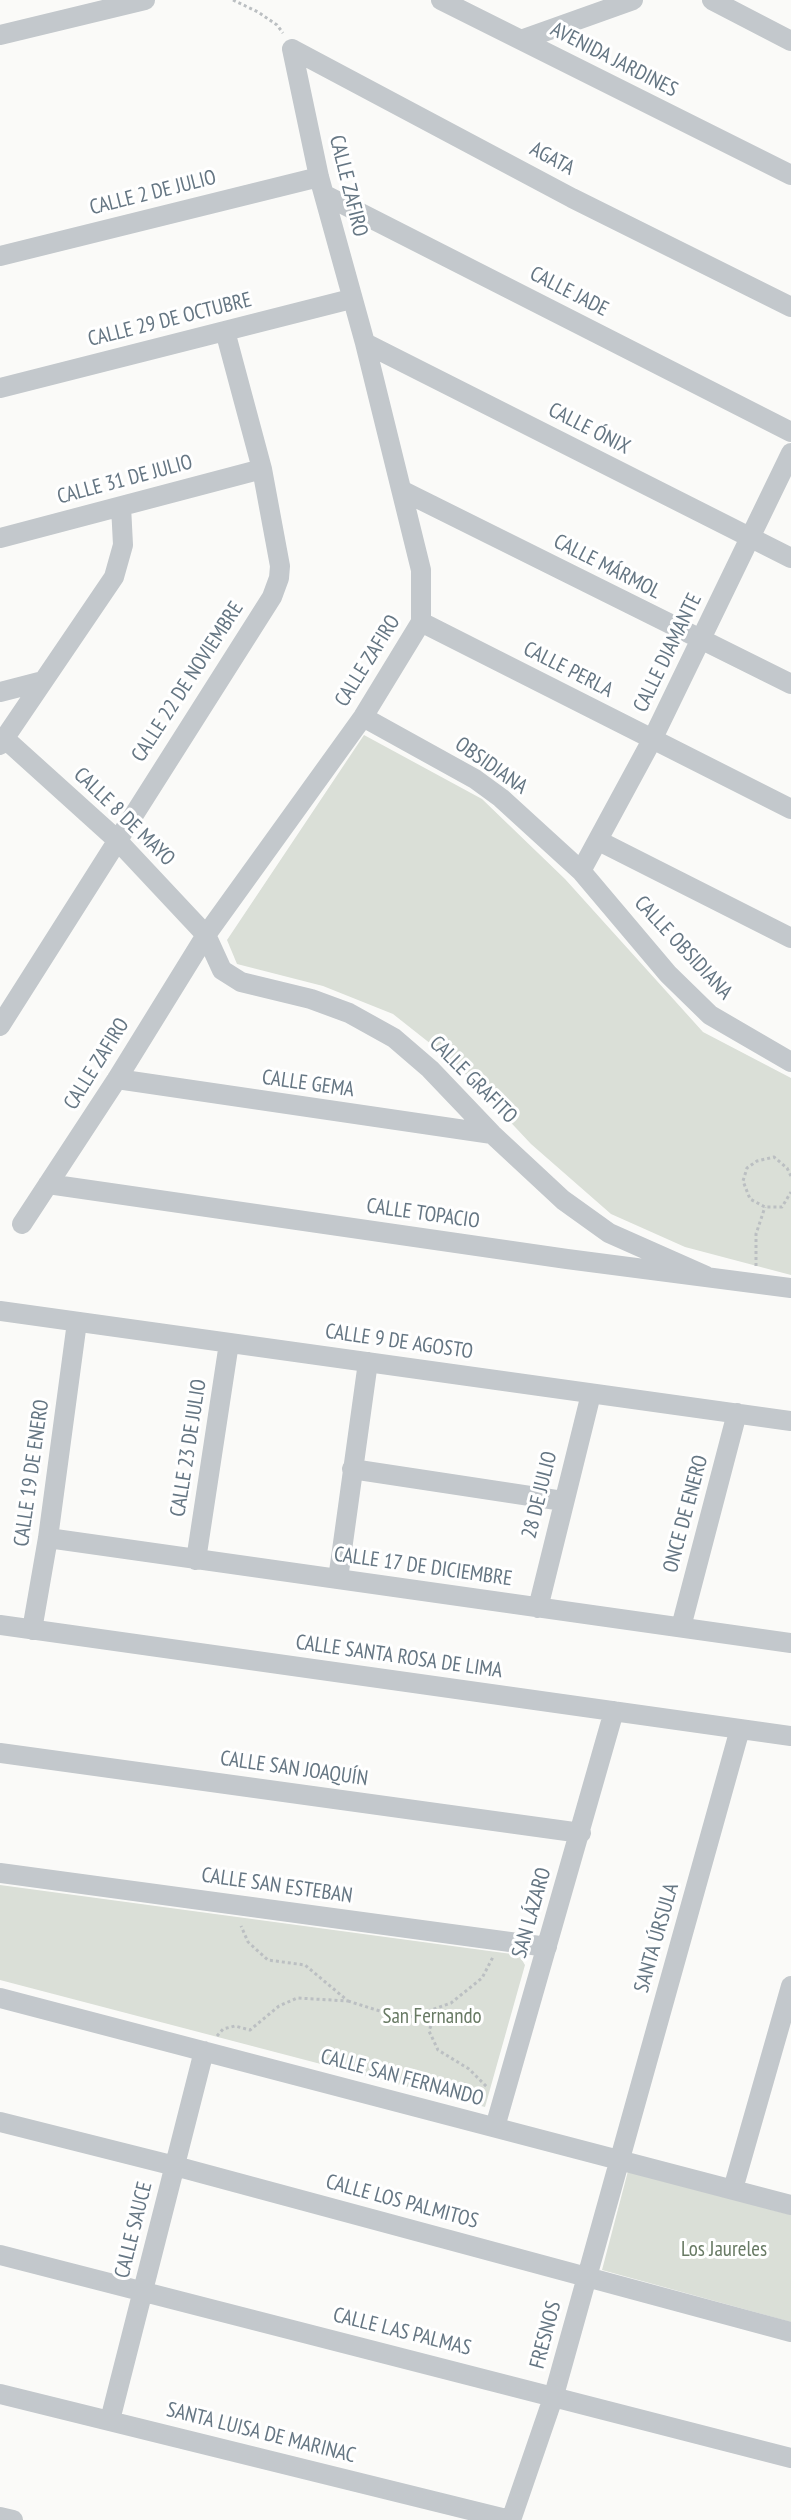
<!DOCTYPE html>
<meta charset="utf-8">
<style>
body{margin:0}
canvas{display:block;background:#fafaf8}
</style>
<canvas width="791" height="2520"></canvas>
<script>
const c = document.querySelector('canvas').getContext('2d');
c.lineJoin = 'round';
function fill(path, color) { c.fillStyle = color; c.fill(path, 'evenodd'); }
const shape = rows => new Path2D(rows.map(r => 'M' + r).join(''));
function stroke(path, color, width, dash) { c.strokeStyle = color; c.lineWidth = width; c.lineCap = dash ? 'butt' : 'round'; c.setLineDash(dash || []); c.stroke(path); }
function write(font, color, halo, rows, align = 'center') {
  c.font = font + ' "PT Sans Narrow",sans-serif'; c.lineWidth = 6; c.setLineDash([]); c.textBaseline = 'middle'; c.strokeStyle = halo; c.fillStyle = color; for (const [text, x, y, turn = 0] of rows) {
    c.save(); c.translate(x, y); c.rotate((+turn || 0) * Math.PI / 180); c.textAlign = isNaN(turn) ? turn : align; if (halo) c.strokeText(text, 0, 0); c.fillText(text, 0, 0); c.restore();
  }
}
fill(shape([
 [364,735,482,799,565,879,703,1032,791,1078,791,1275,685,1247,611,1214,531,1144,455,1063,393,1014,323,986,237,964,227,940],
 [0,1885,519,1955,525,1965,485,2107,0,1980],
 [628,2171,791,2215,791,2322,602,2270]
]), '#dadfd7');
stroke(shape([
 [233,0,258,12,277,25,283,33],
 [791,1176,787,1168,774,1157,757,1161,747,1168,743,1181,750,1199,765,1207,782,1207,791,1192],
 [756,1266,756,1234,765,1207],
 [348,2001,405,2019,451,2003,482,1978,493,1957],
 [437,2009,429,2031,438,2050,469,2069,487,2087],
 [217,2036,223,2029,235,2026,250,2030,279,2006,297,1998,348,2001,305,1965,268,1960,248,1942,241,1926]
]), '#bbbfc2', 3, [3, 3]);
stroke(shape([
 [441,0,791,175],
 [712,0,791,41],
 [0,35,145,0],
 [521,40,633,0],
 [292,49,572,198,791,307],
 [325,195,791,432],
 [0,256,319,177],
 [365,343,791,558],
 [0,388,351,299],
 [403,491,791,684],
 [0,538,262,469],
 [421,622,791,809],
 [0,692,43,681],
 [363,717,475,779,501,798,581,871,668,974,710,1015,791,1062],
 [4,738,116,839,206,935,222,970,241,982,311,999,349,1013,394,1038,430,1069,492,1134,563,1200,609,1233,706,1276],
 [0,745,114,577,123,545,121,506],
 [599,841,791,938],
 [581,871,652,740,791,453],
 [0,1026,272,597,279,578,280,566,262,469,225,331],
 [117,1079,492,1134],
 [48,1184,567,1259,791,1288],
 [22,1224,117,1079,206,935,363,717,421,622,421,570,365,343,319,177,292,49],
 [0,1311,791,1421],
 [352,1469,563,1501],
 [48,1538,791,1643],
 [196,1560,229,1343],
 [338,1579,368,1362],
 [538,1608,591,1394],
 [0,1625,791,1736],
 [681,1627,737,1413],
 [32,1630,48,1538,77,1322],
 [0,1753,581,1833],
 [0,1873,547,1947],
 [0,1998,791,2205],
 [0,2122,175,2166,791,2332],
 [495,2127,614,1711],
 [733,2189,791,1986],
 [0,2255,791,2458],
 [0,2394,510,2520],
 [110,2420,204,2051],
 [0,2517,13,2520],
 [511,2520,554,2395,740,1729]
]), '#c3c8cc', 20);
write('21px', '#657683', '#fff', [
 ["AVENIDA JARDINES",614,60,27],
 ["AGATA",552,159,28],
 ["CALLE ZAFIRO",348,186,76],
 ["CALLE 2 DE JULIO",153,193,-14],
 ["CALLE JADE",569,292,27],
 ["CALLE 29 DE OCTUBRE",170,320,-14],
 ["CALLE ÓNIX",589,429,27],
 ["CALLE 31 DE JULIO",125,480,-15],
 ["CALLE MÁRMOL",607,567,27],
 ["CALLE DIAMANTE",668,653,-64],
 ["CALLE ZAFIRO",368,661,-58],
 ["CALLE PERLA",568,670,27],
 ["CALLE 22 DE NOVIEMBRE",188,682,-57],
 ["OBSIDIANA",491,766,35],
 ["CALLE 8 DE MAYO",124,817,44],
 ["CALLE OBSIDIANA",683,948,47],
 ["CALLE ZAFIRO",97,1064,-58],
 ["CALLE GRAFITO",473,1080,45],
 ["CALLE GEMA",308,1084,8],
 ["CALLE TOPACIO",423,1214,8],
 ["CALLE 9 DE AGOSTO",399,1342,8],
 ["CALLE 23 DE JULIO",189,1448,-81],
 ["CALLE 19 DE ENERO",32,1473,-82],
 ["28 DE JULIO",540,1495,-76],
 ["ONCE DE ENERO",686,1514,-75],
 ["CALLE 17 DE DICIEMBRE",423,1567,8],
 ["CALLE SANTA ROSA DE LIMA",399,1657,8],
 ["CALLE SAN JOAQUÍN",294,1769,8],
 ["CALLE SAN ESTEBAN",277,1886,8],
 ["SAN LÁZARO",532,1913,-74],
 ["SANTA ÚRSULA",657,1938,-74],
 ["CALLE SAN FERNANDO",402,2078,15],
 ["CALLE LOS PALMITOS",402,2202,15],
 ["CALLE SAUCE",134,2230,-76],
 ["CALLE LAS PALMAS",402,2332,14],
 ["FRESNOS",546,2335,-75],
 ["SANTA LUISA DE MARINAC",261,2433,14]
]);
write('21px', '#687a64', '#fff', [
 ["San Fernando",432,2017],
 ["Los Jaureles",724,2250]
]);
</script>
